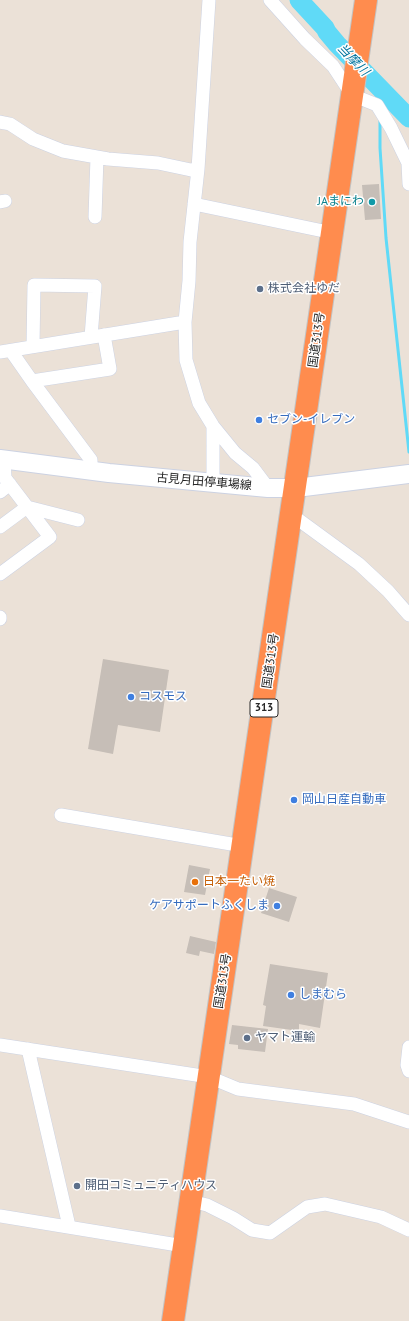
<!DOCTYPE html>
<meta charset="utf-8">
<style>
body{margin:0}
canvas{display:block;background:#ebe1d7}
</style>
<canvas width="409" height="1321"></canvas>
<script>
const c = document.querySelector('canvas').getContext('2d');
c.lineJoin = 'round';
const shape = rows => new Path2D(rows.map(r => 'M' + r).join(''));
function stroke(path, color, width, dash) { c.strokeStyle = color; c.lineWidth = width; c.lineCap = dash ? 'butt' : 'round'; c.setLineDash(dash || []); c.stroke(path); }
function fill(path, color) { c.fillStyle = color; c.fill(path, 'evenodd'); }
function write(font, color, halo, rows, align = 'center') {
  c.font = font + ' "PT Sans","Noto Sans JP",sans-serif'; c.lineWidth = 3; c.setLineDash([]); c.textBaseline = 'middle'; c.strokeStyle = halo; c.fillStyle = color; for (const [text, x, y, turn = 0] of rows) {
    c.save(); c.translate(x, y); c.rotate((+turn || 0) * Math.PI / 180); c.textAlign = isNaN(turn) ? turn : align; if (halo) c.strokeText(text, 0, 0); c.fillText(text, 0, 0); c.restore();
  }
}
stroke(shape([
 [381,104,381,89],
 [380,119,380,148,386,238,409,452]
]), '#60daf7', 3);
stroke(shape([
 [299,0,325,28,327,32,337,44,409,118]
]), '#60daf7', 19);
fill(shape([
 [379,184,381,219,365,220,362,185],
 [103,659,169,670,160,732,118,725,113,754,88,749],
 [189,865,210,869,205,895,184,892],
 [269,888,297,897,289,922,261,913],
 [190,936,216,942,214,954,200,951,199,956,186,953],
 [270,964,328,973,320,1028,299,1024,299,1031,263,1026,266,1006,263,1005],
 [232,1025,268,1029,265,1052,238,1049,238,1045,229,1044]
]), '#c6beb7');
const street = shape([
 [209,0,198,169,190,242,189,281,185,322,186,360,199,403,213,426,235,453,253,468,268,488],
 [270,0,305,39,333,66,352,95,377,105,391,128,408,163,409,184],
 [0,122,10,124,33,139,63,151,108,159,158,163,191,170,198,169],
 [0,202,5,201],
 [194,204,333,233],
 [95,217,97,157],
 [33,346,34,285,95,286,91,337],
 [11,351,32,381,110,369,104,335],
 [0,352,185,322],
 [32,381,91,460,91,470],
 [213,426,213,483],
 [0,492,10,484],
 [292,515,359,564,388,591,409,615],
 [0,527,27,507,78,520],
 [0,574,50,537,5,478,4,459],
 [0,617,0,619],
 [61,815,243,846],
 [0,1045,209,1077,238,1089,354,1104,409,1122],
 [409,1047,407,1065,409,1071],
 [28,1049,69,1226],
 [190,1201,207,1205,233,1218,252,1230,270,1233,307,1207,325,1204,381,1217,409,1230],
 [0,1216,184,1246]
]);
const secondary = shape([
 [0,459,109,473,268,488,296,488,409,474]
]);
const highway = shape([
 [173,1321,366,0]
]);
stroke(street, '#ccd2e2', 14);
stroke(secondary, '#ccd2e2', 20);
stroke(highway, '#c3c3c3', 24);
stroke(street, '#fff', 13);
stroke(secondary, '#fff', 18);
stroke(highway, '#ff8c4e', 22);
for (const [x, y, r, color] of [
 [372,202,4,"#0f9aa8"],
 [260,289,4,"#5c6f8a"],
 [259,420,4,"#3f7fe0"],
 [131,697,4,"#3f7fe0"],
 [294,800,4,"#3f7fe0"],
 [195,882,4,"#e8710a"],
 [277,906,4,"#3f7fe0"],
 [291,995,4,"#3f7fe0"],
 [247,1038,4,"#5c6f8a"],
 [77,1186,4,"#5c6f8a"]
]) { const dot = new Path2D(); dot.arc(x, y, r, 0, 2 * Math.PI); c.fillStyle = color; c.fill(dot); stroke(dot, '#fff', 1.5); }
for (const [x, y, w] of [
 [264,708,28]
]) { const box = new Path2D(); box.roundRect(x - w / 2, y - 9, w, 18, 3); c.fillStyle = '#fff'; c.fill(box); stroke(box, '#272727', 1); }
write('bold 11px', '#272727', null, [
 ["313",264,708]
]);
write('12px', '#0d838f', '#fff', [
 ["JAまにわ",364,202]
], 'right');
write('12px', '#4e5e75', '#fff', [
 ["株式会社ゆだ",268,289],
 ["ヤマト運輸",255,1038],
 ["開田コミュニティハウス",85,1186]
], 'left');
write('12px', '#272727', '#fff', [
 ["国道313号",317,340,-82],
 ["古見月田停車場線",204,482,5],
 ["国道313号",271,661,-82],
 ["国道313号",223,981,-81]
]);
write('12px', '#366cbe', '#fff', [
 ["セブン-イレブン",267,420],
 ["コスモス",139,697],
 ["岡山日産自動車",302,800],
 ["ケアサポートふくしま",269,906,"right"],
 ["しまむら",299,995]
], 'left');
write('12px', '#c56008', '#fff', [
 ["日本一たい焼",203,882]
], 'left');
write('italic 13px', '#04759e', '#fff', [
 ["当摩川",353,60,46]
]);
</script>
